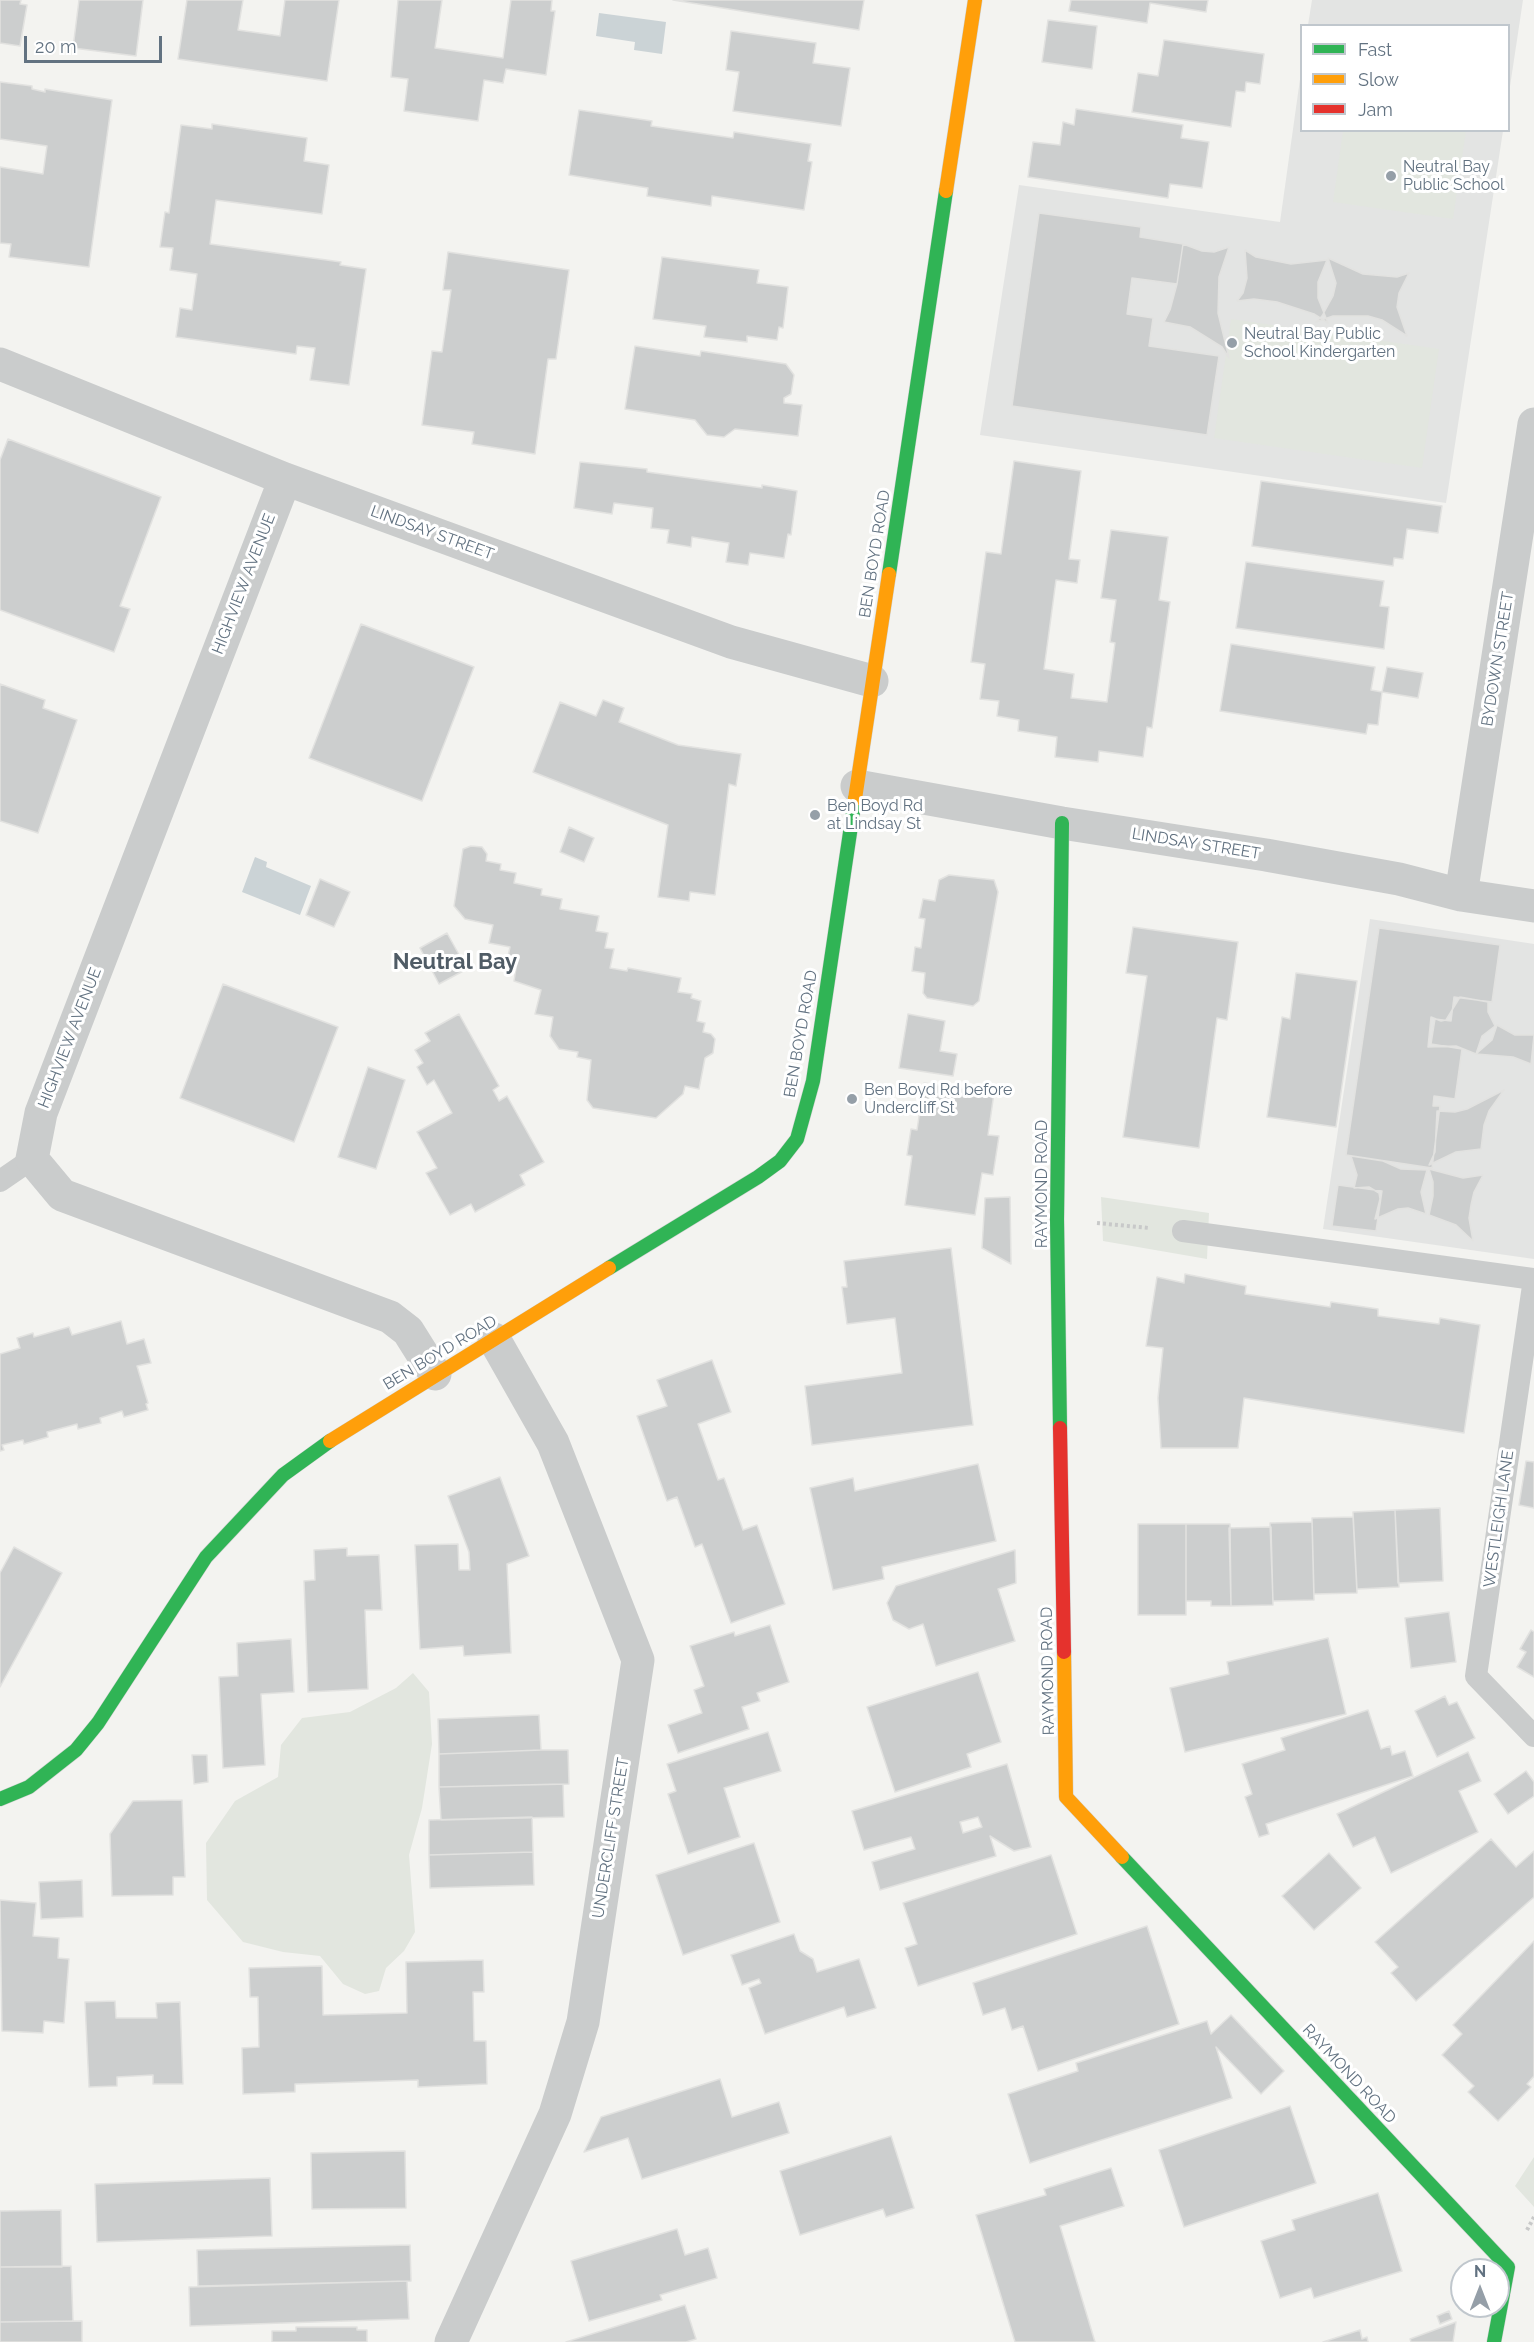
<!DOCTYPE html>
<style>
body{margin:0}
#map{position:relative;width:1534px;height:2342px;overflow:hidden;background:#f3f3f0;font-family:Raleway,sans-serif}
canvas{display:block}
.legend{position:absolute;left:1300px;top:24px;width:210px;height:108px;box-sizing:border-box;background:#fff;border:2px solid #c0c7cd;margin:0;padding:8px 10px;list-style:none;font-size:18px;color:#627281}
.legend li{display:flex;align-items:center;gap:12px;height:30px}
.legend b{width:30px;border:2px solid #c0c7cd}
.north{position:absolute;left:1450px;top:2258px;width:60px;height:60px;box-sizing:border-box;background:#fff;border:2px solid #c0c7cd;border-radius:50%;rotate:0deg;font-size:16px;font-weight:700;line-height:24px;text-align:center;color:#627281}
.north::after{content:'';display:block;margin:auto;width:21px;height:27px;background:#959fa8;clip-path:polygon(50% 0,100% 100%,50% 72%,0 100%)}
.scale{position:absolute;left:24px;top:36px;width:138px;height:27px;box-sizing:border-box;border:3px solid #627281;border-top:0;padding-left:8px;font-size:18px;line-height:21px;white-space:nowrap;color:#627281;-webkit-text-stroke:4px #fff;paint-order:stroke}
</style>
<div id="map">
<canvas width="1534" height="2342"></canvas>
<ul class="legend">
<li><b style="height:8px;background:#30b455"></b>Fast</li>
<li><b style="height:8px;background:#ff9f0a"></b>Slow</li>
<li><b style="height:8px;background:#e5322d"></b>Jam</li>
</ul>
<div class="north">N</div>
<div class="scale">20 m</div>
</div>
<script>
const c = document.querySelector('canvas').getContext('2d');
c.lineJoin = 'round';
function fill(path, color) { c.fillStyle = color; c.fill(path, 'evenodd'); }
const shape = rows => new Path2D(rows.map(r => 'M' + r).join(''));
function stroke(path, color, width, dash) { c.strokeStyle = color; c.lineWidth = width; c.lineCap = dash ? 'butt' : 'round'; c.setLineDash(dash || []); c.stroke(path); }
function write(font, color, halo, rows, align = 'center') {
  c.font = font + ' Raleway,sans-serif'; c.lineWidth = 6; c.setLineDash([]); c.textBaseline = 'middle'; c.strokeStyle = halo; c.fillStyle = color; for (const [text, x, y, turn = 0] of rows) {
    c.save(); c.translate(x, y); c.rotate((+turn || 0) * Math.PI / 180); c.textAlign = isNaN(turn) ? turn : align; if (halo) c.strokeText(text, 0, 0); c.fillText(text, 0, 0); c.restore();
  }
}
fill(shape([
 [1312,0,1523,0,1509,93,1508,26,1308,25],
 [1301,72,1302,130,1503,131,1446,503,980,435,1019,185,1280,222],
 [1370,919,1534,944,1534,1259,1323,1229]
]), '#e3e4e3');
fill(shape([
 [1343,131,1466,131,1453,219,1333,202],
 [1231,319,1439,349,1422,468,1214,438],
 [1101,1197,1209,1213,1207,1259,1103,1241],
 [413,1673,429,1692,432,1744,422,1808,409,1855,415,1932,404,1951,386,1968,379,1991,365,1994,343,1984,320,1956,283,1952,243,1942,207,1900,206,1843,235,1801,278,1777,281,1745,302,1718,350,1712,396,1688],
 [1534,2157,1534,2207,1515,2186]
]), '#e2e6df');
fill(shape([
 [599,13,666,22,662,54,634,50,635,42,596,36],
 [255,857,267,862,266,867,311,886,300,915,242,892]
]), '#cbd3d6');
const building = shape([
 [0,0,21,0,20,4,27,5,20,46,0,43,0,0],
 [79,0,143,0,136,56,73,48,79,0],
 [187,0,243,0,238,30,280,36,285,0,339,0,327,81,178,59,187,0],
 [398,0,442,0,435,48,503,58,511,0,552,0,551,11,555,11,546,75,506,69,503,83,484,80,478,121,404,111,408,79,391,77,398,0],
 [673,0,864,0,859,30,673,0],
 [1071,0,1208,0,1206,12,1150,3,1147,23,1069,11,1071,0],
 [1048,20,1097,26,1092,69,1042,62,1048,20],
 [731,31,816,43,813,63,850,68,841,126,733,111,739,72,726,70,731,31],
 [1164,40,1264,54,1260,84,1246,82,1245,92,1236,91,1231,127,1132,112,1138,73,1158,76,1164,40],
 [0,82,32,86,32,89,45,92,45,89,112,100,89,267,9,257,11,244,0,243,0,167,43,174,47,146,0,139,0,82],
 [1076,109,1183,125,1181,138,1209,142,1202,188,1170,184,1168,198,1028,177,1033,142,1060,145,1063,122,1074,125,1076,109],
 [579,110,652,121,651,126,733,138,734,132,811,144,808,161,812,162,804,210,712,196,711,206,647,196,648,188,569,175,579,110],
 [212,124,307,138,304,161,329,165,322,214,216,200,210,244,341,262,340,265,366,269,349,385,310,380,315,348,297,346,296,354,176,337,180,308,192,310,197,274,170,270,173,248,160,247,165,212,169,213,181,125,212,129,212,124],
 [1039,213,1141,227,1140,237,1183,244,1177,284,1132,278,1127,314,1153,318,1149,346,1219,356,1207,435,1012,406,1039,213],
 [1183,244,1202,251,1214,252,1229,247,1219,277,1218,313,1229,358,1222,347,1190,327,1164,322,1170,310,1177,284,1183,244],
 [1245,250,1256,257,1291,264,1327,260,1318,282,1318,298,1328,323,1314,314,1277,302,1254,299,1237,301,1243,293,1247,278,1245,250],
 [448,252,569,270,556,359,548,359,535,454,472,444,474,432,422,425,432,351,442,352,451,290,443,290,448,252],
 [662,257,759,270,757,283,788,287,783,328,779,327,777,340,747,336,747,342,704,337,706,326,653,319,662,257],
 [1328,258,1363,274,1397,277,1409,273,1399,293,1397,307,1407,336,1382,320,1368,316,1333,316,1316,322,1322,316,1333,296,1336,283,1328,258],
 [635,346,700,356,701,351,786,364,794,375,791,394,784,398,784,403,802,405,798,436,735,429,724,437,707,435,695,420,625,409,635,346],
 [8,439,161,497,120,606,130,609,114,652,0,610,0,460,8,439],
 [1014,461,1081,471,1069,559,1080,560,1077,583,1056,580,1044,669,1074,674,1071,698,1107,702,1115,643,1110,642,1116,600,1101,598,1111,530,1168,537,1159,600,1170,602,1152,728,1147,727,1143,757,1099,751,1098,762,1055,757,1057,737,1018,731,1019,720,997,716,999,701,980,699,985,664,971,662,986,552,1001,554,1014,461],
 [580,462,647,469,647,472,762,488,762,485,797,491,791,535,788,534,784,558,750,553,748,565,726,562,729,543,692,537,691,547,667,543,669,530,651,528,653,508,614,503,612,514,574,508,580,462],
 [1261,481,1442,506,1438,533,1407,529,1403,559,1394,558,1393,566,1252,546,1261,481],
 [1246,562,1384,581,1380,606,1389,607,1384,649,1236,628,1246,562],
 [361,624,474,667,422,801,309,758,361,624],
 [1231,644,1375,667,1371,690,1382,692,1378,725,1368,724,1366,734,1220,711,1231,644],
 [1387,667,1423,673,1418,698,1382,692,1387,667],
 [0,684,45,700,43,708,77,720,38,833,0,821,0,684],
 [603,700,624,708,619,722,678,745,741,754,736,786,729,784,715,895,690,892,689,901,658,897,668,825,533,772,560,702,596,716,603,700],
 [569,827,594,838,584,862,560,852,569,827],
 [471,846,482,847,487,854,486,861,501,864,500,870,516,873,514,883,542,889,541,895,562,899,560,909,599,916,596,931,608,933,605,948,614,949,610,968,627,971,628,968,681,978,678,992,692,994,691,998,701,1001,697,1021,705,1023,703,1032,711,1034,715,1039,713,1053,705,1058,699,1089,685,1086,683,1094,656,1118,593,1108,587,1100,591,1060,577,1057,578,1052,559,1049,550,1036,553,1017,535,1014,541,990,514,981,516,968,506,966,510,947,489,943,493,925,465,919,454,906,463,849,471,846],
 [949,875,994,880,998,892,979,1001,973,1006,927,998,923,993,925,973,912,971,915,947,921,948,925,919,919,918,923,899,935,901,939,880,949,875],
 [320,879,350,892,334,927,306,915,320,879],
 [1133,927,1238,942,1227,1020,1217,1018,1199,1148,1123,1137,1147,976,1126,973,1133,927],
 [1379,928,1500,945,1492,1002,1454,997,1451,1021,1435,1019,1431,1044,1462,1049,1455,1099,1434,1096,1433,1106,1440,1106,1432,1168,1346,1155,1379,928],
 [447,933,467,969,439,984,420,948,447,933],
 [1296,973,1357,981,1336,1127,1267,1117,1282,1017,1290,1019,1296,973],
 [223,984,338,1027,294,1142,180,1098,223,984],
 [1460,997,1488,1002,1488,1012,1495,1026,1482,1036,1476,1054,1456,1046,1428,1047,1431,1017,1441,1021,1446,1020,1460,997],
 [459,1014,499,1086,493,1090,499,1101,507,1096,544,1162,520,1175,525,1185,475,1212,471,1204,450,1215,426,1173,437,1168,417,1132,452,1113,434,1080,427,1085,417,1067,423,1063,415,1050,430,1041,425,1033,459,1014],
 [908,1014,945,1021,940,1051,957,1054,953,1076,899,1068,908,1014],
 [1497,1025,1515,1035,1534,1035,1531,1064,1513,1057,1476,1054,1492,1040,1497,1025],
 [368,1067,405,1080,376,1169,338,1157,368,1067],
 [924,1083,994,1093,988,1135,999,1136,993,1175,982,1173,975,1215,905,1205,912,1156,907,1155,911,1129,917,1130,924,1083],
 [1504,1090,1489,1111,1484,1125,1481,1149,1456,1152,1429,1165,1435,1152,1437,1111,1455,1112,1467,1109,1504,1090],
 [1351,1156,1383,1161,1401,1169,1427,1170,1421,1192,1426,1214,1408,1208,1398,1209,1375,1219,1380,1199,1379,1193,1369,1187,1354,1188,1357,1175,1351,1156],
 [1429,1169,1463,1178,1483,1175,1474,1192,1471,1205,1469,1218,1473,1241,1456,1225,1429,1215,1433,1196,1433,1182,1429,1169],
 [1338,1185,1382,1191,1376,1231,1332,1226,1338,1185],
 [1010,1197,1011,1264,982,1248,985,1198,1010,1197],
 [951,1248,973,1425,812,1445,805,1386,902,1373,895,1318,847,1324,842,1287,847,1287,844,1261,951,1248],
 [1185,1274,1246,1286,1245,1294,1330,1307,1331,1302,1378,1309,1378,1316,1439,1324,1440,1318,1480,1325,1464,1433,1244,1398,1238,1448,1161,1448,1158,1398,1163,1348,1146,1346,1157,1277,1184,1283,1185,1274],
 [121,1321,127,1344,144,1339,151,1363,137,1366,148,1403,146,1404,148,1410,124,1417,122,1411,100,1418,101,1423,78,1429,77,1424,47,1432,48,1437,24,1444,23,1440,2,1445,4,1450,0,1451,0,1354,20,1348,17,1338,33,1333,34,1337,69,1327,72,1335,121,1321],
 [712,1360,731,1412,698,1424,718,1480,724,1478,743,1530,757,1525,785,1604,731,1623,702,1544,695,1547,677,1497,667,1501,637,1416,667,1406,657,1380,712,1360],
 [1526,1461,1534,1462,1534,1508,1519,1505,1526,1461],
 [978,1464,996,1541,882,1567,884,1579,833,1590,810,1488,853,1478,855,1491,978,1464],
 [500,1477,529,1556,507,1564,511,1653,464,1656,463,1646,420,1649,415,1545,458,1544,459,1570,470,1570,469,1552,448,1496,500,1477],
 [1440,1508,1443,1581,1398,1583,1395,1510,1440,1508],
 [1395,1510,1399,1587,1357,1589,1353,1512,1395,1510],
 [1353,1517,1357,1593,1314,1594,1312,1518,1353,1517],
 [1312,1522,1314,1600,1273,1601,1270,1523,1312,1522],
 [1138,1524,1186,1524,1186,1615,1138,1615,1138,1524],
 [1186,1524,1230,1524,1231,1606,1211,1606,1211,1601,1186,1601,1186,1524],
 [1271,1527,1273,1605,1231,1606,1229,1528,1271,1527],
 [14,1547,62,1573,0,1687,0,1573,14,1547],
 [347,1548,347,1556,379,1555,382,1610,365,1610,368,1689,308,1692,304,1581,315,1580,314,1550,347,1548],
 [1015,1550,1016,1583,998,1589,1015,1641,936,1666,923,1624,909,1629,893,1620,887,1603,896,1586,1015,1550],
 [1449,1612,1456,1662,1411,1668,1405,1618,1449,1612],
 [770,1625,789,1682,757,1693,760,1701,742,1707,749,1729,678,1753,668,1725,702,1713,694,1690,704,1686,690,1646,734,1632,735,1636,770,1625],
 [1531,1630,1534,1632,1534,1677,1517,1667,1526,1652,1520,1649,1531,1630],
 [1328,1638,1346,1714,1185,1752,1170,1688,1229,1674,1227,1662,1328,1638],
 [291,1639,294,1692,261,1694,265,1765,223,1768,219,1677,238,1676,237,1643,291,1639],
 [978,1672,1001,1742,967,1754,971,1767,895,1792,867,1707,978,1672],
 [1445,1696,1449,1705,1457,1702,1475,1738,1437,1757,1415,1711,1445,1696],
 [1368,1710,1381,1749,1390,1746,1392,1755,1405,1751,1413,1776,1266,1824,1269,1834,1259,1837,1245,1797,1252,1794,1242,1764,1285,1750,1281,1738,1368,1710],
 [539,1715,541,1750,439,1754,438,1719,539,1715],
 [768,1732,781,1771,724,1788,740,1837,688,1854,668,1794,676,1791,667,1764,768,1732],
 [541,1750,568,1750,569,1784,439,1787,439,1754,541,1750],
 [1468,1752,1481,1781,1459,1791,1478,1832,1391,1873,1375,1837,1353,1847,1337,1814,1468,1752],
 [192,1755,207,1755,208,1782,194,1784,192,1755],
 [1007,1764,1031,1847,1014,1851,990,1836,996,1856,880,1890,872,1862,915,1849,911,1837,864,1850,852,1811,1007,1764],
 [978,1817,982,1827,963,1833,960,1822,978,1817],
 [1526,1771,1534,1782,1534,1796,1508,1814,1494,1794,1526,1771],
 [563,1784,564,1817,441,1820,439,1787,563,1784],
 [182,1800,185,1877,173,1877,173,1895,112,1896,110,1834,133,1801,182,1800],
 [532,1817,533,1852,429,1855,429,1820,532,1817],
 [1491,1839,1516,1867,1534,1851,1534,1897,1416,2001,1391,1973,1398,1967,1375,1942,1491,1839],
 [754,1843,780,1922,683,1955,656,1875,754,1843],
 [533,1852,534,1885,430,1888,429,1855,533,1852],
 [1329,1853,1361,1888,1314,1930,1282,1896,1329,1853],
 [1051,1855,1077,1934,918,1986,905,1948,917,1944,903,1903,1051,1855],
 [82,1880,83,1917,41,1919,39,1882,82,1880],
 [0,1900,36,1903,33,1936,59,1938,58,1958,69,1959,64,2023,44,2021,43,2033,2,2031,0,1900],
 [1147,1926,1179,2024,1038,2071,1023,2026,1012,2030,1005,2008,983,2015,973,1983,1147,1926],
 [794,1934,800,1951,813,1959,817,1972,859,1959,876,2008,847,2017,844,2007,765,2034,749,1988,761,1983,759,1979,742,1985,731,1955,794,1934],
 [1534,1941,1534,2076,1527,2084,1531,2087,1498,2121,1468,2092,1474,2086,1442,2055,1462,2034,1453,2025,1534,1941],
 [483,1960,484,1992,473,1992,474,2041,486,2041,487,2084,418,2087,418,2080,295,2084,295,2092,243,2094,242,2048,259,2047,258,1997,250,1997,249,1968,322,1966,323,2015,407,2013,406,1962,483,1960],
 [115,2001,116,2018,157,2018,156,2003,180,2002,183,2084,153,2084,153,2075,117,2077,117,2086,89,2087,85,2002,115,2001],
 [1231,2015,1284,2071,1261,2094,1216,2047,1232,2098,1030,2163,1008,2094,1078,2071,1076,2063,1207,2021,1211,2034,1231,2015],
 [720,2079,732,2117,779,2102,789,2133,642,2179,628,2138,584,2152,601,2117,720,2079],
 [1290,2106,1316,2183,1184,2227,1159,2150,1290,2106],
 [891,2136,914,2208,886,2217,883,2209,800,2235,780,2171,891,2136],
 [405,2151,406,2208,312,2209,311,2153,405,2151],
 [1111,2168,1124,2206,1060,2226,1095,2342,1015,2342,976,2215,1046,2195,1044,2189,1111,2168],
 [270,2178,272,2236,97,2242,95,2184,270,2178],
 [1378,2193,1402,2271,1314,2298,1311,2288,1280,2298,1261,2241,1295,2230,1292,2220,1378,2193],
 [61,2210,62,2267,0,2267,0,2211,61,2210],
 [677,2229,685,2255,708,2248,717,2278,660,2295,662,2300,589,2321,571,2261,677,2229],
 [410,2245,411,2281,198,2286,197,2250,410,2245],
 [71,2266,73,2321,0,2322,0,2267,71,2266],
 [407,2281,409,2319,190,2326,189,2287,407,2281],
 [685,2305,696,2339,686,2342,566,2342,685,2305],
 [1449,2311,1452,2319,1440,2324,1437,2316,1449,2311],
 [82,2321,82,2342,0,2342,0,2322,82,2321],
 [1456,2322,1453,2342,1411,2342,1410,2339,1456,2322],
 [296,2327,357,2327,357,2330,367,2330,367,2342,272,2342,272,2331,296,2331,296,2327],
 [1360,2330,1362,2339,1367,2337,1368,2342,1323,2342,1360,2330]
]);
fill(building, '#cccece');
stroke(building, '#e2e2e0', 1.5);
const fast = shape([
 [889,574,946,191],
 [609,1268,758,1177,780,1161,797,1139,813,1081,855,799],
 [1060,1428,1057,1219,1062,823],
 [0,1799,29,1787,76,1750,98,1723,206,1557,283,1475,330,1441],
 [1122,1857,1508,2267,1494,2342]
]);
const slow = shape([
 [946,191,975,0],
 [855,799,889,574],
 [330,1441,609,1268],
 [1064,1652,1066,1797,1122,1857]
]);
const jam = shape([
 [1060,1428,1064,1652]
]);
stroke(fast, '#cfd1d0', 15);
stroke(slow, '#cfd1d0', 15);
stroke(jam, '#cfd1d0', 15);
stroke(shape([
 [1097,1223,1149,1228],
 [1527,2230,1534,2217]
]), '#c8c9c9', 4, [3, 3]);
stroke(shape([
 [0,1181,32,1159],
 [1183,1231,1534,1279],
 [1534,1279,1476,1676,1534,1736]
]), '#cacccc', 22);
stroke(shape([
 [0,364,285,479,731,642,872,681],
 [285,479,41,1113,32,1159,62,1195,390,1317,408,1331,435,1374],
 [857,786,1062,823,1266,855,1399,879,1461,895,1534,906],
 [1461,895,1534,424],
 [451,2342,555,2114,583,2022,638,1660,553,1443,494,1339]
]), '#cacccc', 33);
stroke(fast, '#30b455', 14);
stroke(slow, '#ff9f0a', 14);
stroke(jam, '#e5322d', 14);
for (const [x, y, r, color] of [
 [1391,176,6,"#959fa8"],
 [1232,343,6,"#959fa8"],
 [815,815,6,"#959fa8"],
 [852,1099,6,"#959fa8"]
]) { const dot = new Path2D(); dot.arc(x, y, r, 0, 2 * Math.PI); c.fillStyle = color; c.fill(dot); stroke(dot, '#fff', 2); }
write('16px', '#627281', '#fff', [
 ["Neutral Bay",1403,167],
 ["Public School",1403,185],
 ["Neutral Bay Public",1244,334],
 ["School Kindergarten",1244,352],
 ["Ben Boyd Rd",827,806],
 ["at Lindsay St",827,824],
 ["Ben Boyd Rd before",864,1090],
 ["Undercliff St",864,1108]
], 'left');
write('16px', '#627281', '#fff', [
 ["LINDSAY STREET",432,533,20],
 ["BEN BOYD ROAD",875,554,-81],
 ["HIGHVIEW AVENUE",244,584,-69],
 ["BYDOWN STREET",1498,659,-81],
 ["LINDSAY STREET",1196,844,9],
 ["BEN BOYD ROAD",801,1034,-80],
 ["HIGHVIEW AVENUE",70,1038,-69],
 ["RAYMOND ROAD",1042,1184,-90],
 ["BEN BOYD ROAD",440,1353,-31],
 ["WESTLEIGH LANE",1499,1519,-82],
 ["RAYMOND ROAD",1048,1671,-91],
 ["UNDERCLIFF STREET",611,1838,-81],
 ["RAYMOND ROAD",1349,2074,47]
]);
write('bold 22px', '#505c66', '#fff', [
 ["Neutral Bay",455,962]
]);
</script>
